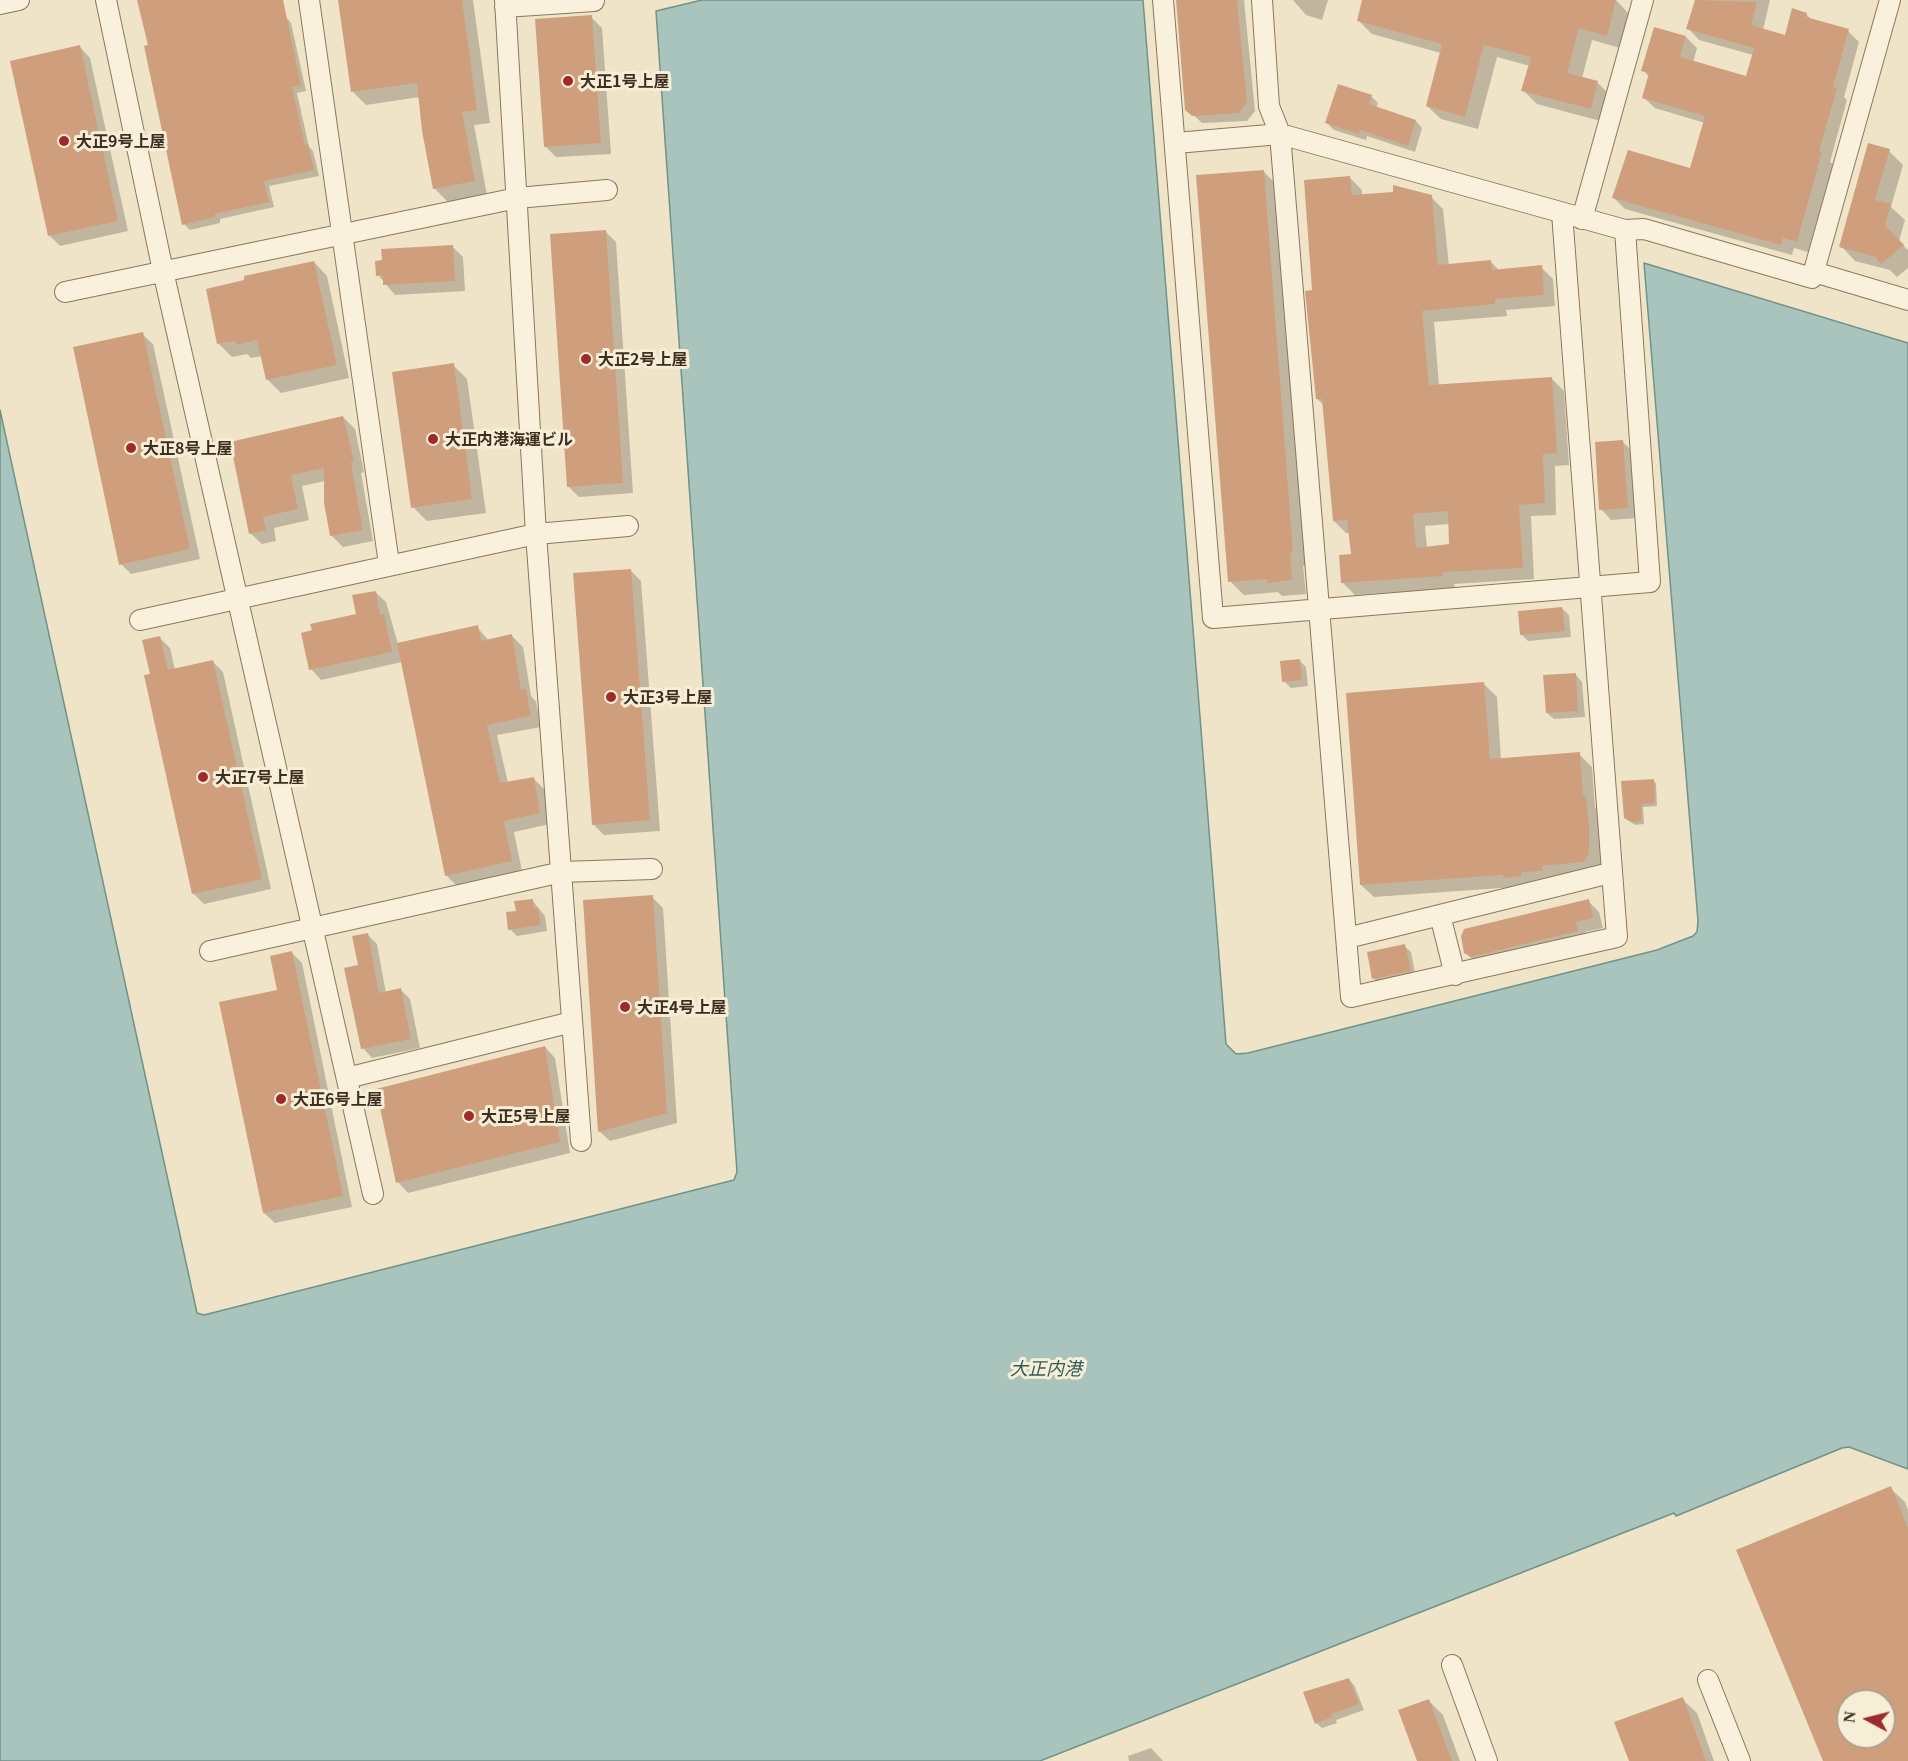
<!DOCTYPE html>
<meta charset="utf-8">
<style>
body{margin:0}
#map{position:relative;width:1908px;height:1761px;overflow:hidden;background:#f0e4c8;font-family:Georgia,serif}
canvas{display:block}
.north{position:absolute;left:1836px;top:1689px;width:60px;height:60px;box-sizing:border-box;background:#f7eed8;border:2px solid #ada18e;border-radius:50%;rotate:277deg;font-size:16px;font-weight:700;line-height:24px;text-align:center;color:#3d2e20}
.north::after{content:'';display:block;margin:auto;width:21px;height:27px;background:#9e2a2b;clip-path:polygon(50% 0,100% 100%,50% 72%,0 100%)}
</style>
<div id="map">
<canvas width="1908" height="1761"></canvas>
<div class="north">N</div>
</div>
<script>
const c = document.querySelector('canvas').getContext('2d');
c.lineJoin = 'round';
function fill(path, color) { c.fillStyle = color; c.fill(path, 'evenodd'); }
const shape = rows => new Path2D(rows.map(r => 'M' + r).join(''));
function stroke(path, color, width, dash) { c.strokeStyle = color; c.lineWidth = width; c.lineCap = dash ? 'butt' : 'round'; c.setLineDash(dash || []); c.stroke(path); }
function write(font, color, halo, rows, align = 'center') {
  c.font = font + ' Georgia,"Noto Sans JP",serif'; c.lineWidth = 6; c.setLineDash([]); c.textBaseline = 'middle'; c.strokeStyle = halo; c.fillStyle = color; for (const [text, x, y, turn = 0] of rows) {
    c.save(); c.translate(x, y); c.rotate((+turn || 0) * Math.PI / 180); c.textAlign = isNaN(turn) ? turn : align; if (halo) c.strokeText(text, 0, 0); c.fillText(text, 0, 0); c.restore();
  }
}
const water = shape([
 [702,0,1143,0,1226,1044,1236,1054,1248,1053,1657,950,1693,936,1697,932,1698,921,1644,263,1908,343,1908,1469,1849,1447,1842,1448,1676,1516,1674,1513,1040,1761,0,1761,0,410,197,1313,204,1315,734,1180,737,1172,656,11,702,0]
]);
fill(water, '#a9c4bc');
stroke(water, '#6f938a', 1.5);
fill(shape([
 [139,0,263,0,286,17,291,23,306,91,297,93,309,147,313,151,319,176,269,186,274,207,220,219,220,223,190,230,184,224],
 [339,0,473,0,490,123,474,125,487,195,448,202,434,188,420,97,366,105,353,92],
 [1179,0,1244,0,1255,111,1247,121,1202,123,1187,109],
 [1293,0,1328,0,1322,20,1306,15],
 [1364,0,1616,0,1629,14,1620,48,1592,40,1582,78,1598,83,1611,96,1604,122,1537,104,1523,90,1530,66,1497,57,1478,129,1441,119,1427,106,1441,53,1372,34,1358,20],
 [1696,0,1770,0,1763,30,1786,37,1806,14,1813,21,1848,31,1859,42,1844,97,1847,100,1830,162,1833,164,1808,252,1794,248,1792,255,1625,209,1614,198,1691,170,1705,123,1655,108,1643,97,1649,77,1643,70,1686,37,1697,48,1693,63,1747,78,1753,55,1699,40,1688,28],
 [591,17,602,28,611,154,556,157,546,147],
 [80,47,90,58,128,231,60,246,49,235],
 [1371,96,1378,103,1376,108,1416,121,1422,128,1415,152,1367,136,1366,140,1334,130,1327,123],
 [1889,151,1903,165,1891,207,1905,220,1899,241,1908,250,1908,268,1897,277,1890,270,1855,261,1841,246],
 [1263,171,1277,185,1306,566,1303,566,1306,594,1282,596,1278,592,1244,595,1230,581],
 [1350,178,1362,190,1362,196,1431,197,1443,209,1449,266,1491,262,1499,270,1541,267,1553,279,1555,306,1506,310,1507,316,1434,322,1439,386,1552,379,1564,391,1569,465,1555,466,1556,515,1531,516,1534,579,1454,584,1455,588,1355,595,1343,583,1352,555,1350,533,1346,533,1334,521,1324,405,1317,399,1314,291],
 [1450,524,1451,546,1427,548,1425,526],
 [605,231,616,242,633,493,579,497,568,486],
 [453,247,463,257,465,291,395,295,378,275],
 [314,262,327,276,349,378,281,393,267,379,262,356,251,358,247,354,232,357,219,344,207,290],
 [142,334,153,344,200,559,131,574,121,564],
 [453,365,467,379,486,513,427,521,413,507],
 [343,417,355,429,364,472,361,473,373,541,343,547,331,535,325,481,302,486,309,520,274,528,276,541,262,544,250,533,232,443],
 [1623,442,1633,452,1637,518,1611,520,1601,509],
 [630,570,641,581,660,831,604,835,593,824],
 [375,592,386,602,398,644,477,627,489,641,512,636,523,647,531,696,536,702,541,727,497,735,508,783,533,778,544,789,550,824,514,832,522,871,457,886,446,875,402,662,321,680,311,669],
 [1562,608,1569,615,1571,637,1528,641,1521,634],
 [160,638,170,648,175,670,213,662,223,672,271,889,204,904,194,894,146,677,152,675],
 [1299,660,1306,667,1308,686,1291,688,1284,681],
 [1576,675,1582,682,1585,717,1554,719,1547,713],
 [1484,684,1497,697,1501,760,1579,754,1592,767,1595,807,1598,810,1601,838,1602,868,1515,887,1374,897,1361,885],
 [1653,780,1656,783,1657,806,1643,807,1644,824,1635,825,1625,818],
 [652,897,663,908,677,1123,610,1141,599,1131],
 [532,900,545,916,547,931,517,936,510,929,517,912],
 [1588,901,1599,912,1603,928,1585,932,1588,942,1476,963,1465,952],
 [368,935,377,944,386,993,401,990,410,999,420,1048,372,1058,363,1048,360,966],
 [1404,946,1411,952,1416,978,1381,985,1374,979],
 [292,953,302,963,352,1207,275,1223,264,1213,279,991],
 [545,1047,555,1058,570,1153,408,1193,398,1182],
 [1890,1488,1905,1502,1908,1510,1908,1761,1825,1761],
 [1848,1701,1884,1701,1884,1737,1848,1737],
 [1349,1680,1354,1685,1364,1710,1336,1720,1337,1723,1322,1728,1316,1723],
 [1682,1699,1697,1713,1714,1761,1630,1761],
 [1429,1701,1443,1715,1460,1761,1419,1761],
 [1151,1748,1163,1761,1129,1761,1128,1756]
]), '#0003');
fill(shape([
 [137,0,283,0,301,85,292,87,305,145,308,144,314,170,264,181,269,202,215,214,215,217,182,225,144,46,148,45],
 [338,0,462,0,477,110,462,112,475,181,433,189,422,131,417,83,351,92],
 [1176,0,1237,0,1247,102,1239,113,1192,116,1185,110],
 [1362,0,1616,0,1607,36,1579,28,1567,73,1598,81,1591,109,1521,91,1531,57,1484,45,1465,117,1426,106,1442,44,1357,21],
 [1695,0,1757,2,1751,25,1785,35,1792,8,1807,13,1806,17,1849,29,1833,87,1837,88,1819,151,1822,152,1797,242,1783,238,1781,245,1612,198,1628,150,1690,168,1705,116,1642,98,1649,73,1641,71,1654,27,1686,36,1680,57,1746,76,1754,48,1686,29],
 [592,15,601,143,544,147,535,19],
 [80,45,118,221,48,236,10,61],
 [1338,84,1372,95,1369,104,1416,120,1408,146,1360,130,1359,134,1325,123],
 [1868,143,1890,149,1875,200,1891,204,1885,225,1904,245,1881,264,1875,257,1839,247],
 [1264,170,1293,553,1290,553,1292,580,1267,583,1267,579,1228,582,1196,175],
 [1350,176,1352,195,1393,192,1393,185,1432,195,1438,265,1491,260,1492,270,1542,265,1544,295,1495,299,1495,304,1422,311,1429,385,1552,377,1557,453,1543,454,1545,503,1519,505,1523,568,1443,572,1443,576,1341,583,1339,555,1351,554,1347,520,1333,521,1322,399,1316,399,1305,291,1312,290,1304,180],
 [1448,511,1449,544,1416,548,1413,514],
 [606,230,623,483,567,487,550,234],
 [453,245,455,281,383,285,383,275,376,276,375,261,382,260,381,249],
 [314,261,337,365,266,380,257,340,236,345,235,341,217,344,206,289,244,280,244,276],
 [143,332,190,549,119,565,73,347],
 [454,363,472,499,411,508,392,372],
 [343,416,354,461,351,462,363,530,330,536,324,503,324,468,291,475,298,509,263,517,266,530,249,534,230,442],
 [1623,440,1628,508,1599,510,1595,442],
 [631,569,650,820,592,825,573,573],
 [376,591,380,615,384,614,392,652,309,670,301,633,312,630,310,624,356,614,352,595],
 [1562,607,1565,631,1520,635,1518,611],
 [478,625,481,641,512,634,521,690,526,689,531,716,487,725,500,783,534,777,540,813,504,821,512,861,445,876,397,643],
 [160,636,168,670,213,660,262,879,192,894,144,675,150,674,142,640],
 [1300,659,1302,680,1282,682,1280,661],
 [1576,673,1578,711,1546,713,1543,675],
 [1484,682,1490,759,1580,752,1583,796,1586,796,1589,824,1589,854,1583,862,1542,866,1543,871,1521,872,1521,876,1503,878,1503,875,1360,885,1346,693],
 [1654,779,1655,803,1641,804,1642,821,1631,822,1624,818,1621,781],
 [653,895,667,1113,598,1132,583,900],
 [533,899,534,908,538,908,541,925,508,930,506,912,516,911,514,901],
 [1589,899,1593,918,1576,922,1578,931,1471,957,1464,953,1461,936,1464,929],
 [368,933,379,993,401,988,411,1039,361,1049,344,968,358,965,352,936],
 [1405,944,1411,971,1372,979,1367,952],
 [292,951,343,1196,263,1213,219,1002,277,990,270,956],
 [545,1046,560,1142,396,1183,376,1089],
 [1891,1486,1908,1528,1908,1761,1823,1761,1736,1550],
 [1848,1701,1884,1701,1884,1737,1848,1737],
 [1349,1678,1359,1704,1331,1714,1332,1717,1315,1724,1303,1692],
 [1683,1697,1706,1761,1629,1761,1614,1722],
 [1429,1699,1452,1761,1417,1761,1398,1710]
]), '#cf9f7d');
const minor = shape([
 [106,0,163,271,373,1194],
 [309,0,389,564],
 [505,0,536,534,581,1141],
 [1163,0,1213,618,1650,582,1625,230],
 [1262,0,1269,106,1280,134,1351,997,1617,937,1562,213],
 [0,4,19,0],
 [505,7,594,1],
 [1176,143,1280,134,1625,230,1644,229,1812,278,1890,0],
 [1582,219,1643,0],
 [1814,272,1908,300],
 [65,292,517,198,607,190],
 [140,620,536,534,628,526],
 [1440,915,1455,975],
 [1347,938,1610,873],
 [210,951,562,872,652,869],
 [347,1078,572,1022],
 [1452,1665,1487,1761],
 [1708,1680,1740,1761]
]);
stroke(minor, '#8d765c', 22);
stroke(minor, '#faf1dc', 20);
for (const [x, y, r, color] of [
 [568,81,6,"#9e2a2b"],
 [64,141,6,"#9e2a2b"],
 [586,359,6,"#9e2a2b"],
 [433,439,6,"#9e2a2b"],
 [131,448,6,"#9e2a2b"],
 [611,697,6,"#9e2a2b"],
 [203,777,6,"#9e2a2b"],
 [625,1007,6,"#9e2a2b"],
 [281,1099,6,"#9e2a2b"],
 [469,1116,6,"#9e2a2b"]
]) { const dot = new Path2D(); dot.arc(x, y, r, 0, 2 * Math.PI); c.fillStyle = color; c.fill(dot); stroke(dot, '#f7eed8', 2); }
write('bold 16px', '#3d2e20', '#f7eed8', [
 ["大正1号上屋",580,81],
 ["大正9号上屋",76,141],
 ["大正2号上屋",598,359],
 ["大正内港海運ビル",445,439],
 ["大正8号上屋",143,448],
 ["大正3号上屋",623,697],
 ["大正7号上屋",215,777],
 ["大正4号上屋",637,1007],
 ["大正6号上屋",293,1099],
 ["大正5号上屋",481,1116]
], 'left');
write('italic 18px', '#2f5d5a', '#f7eed8', [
 ["大正内港",1046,1368]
]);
</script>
